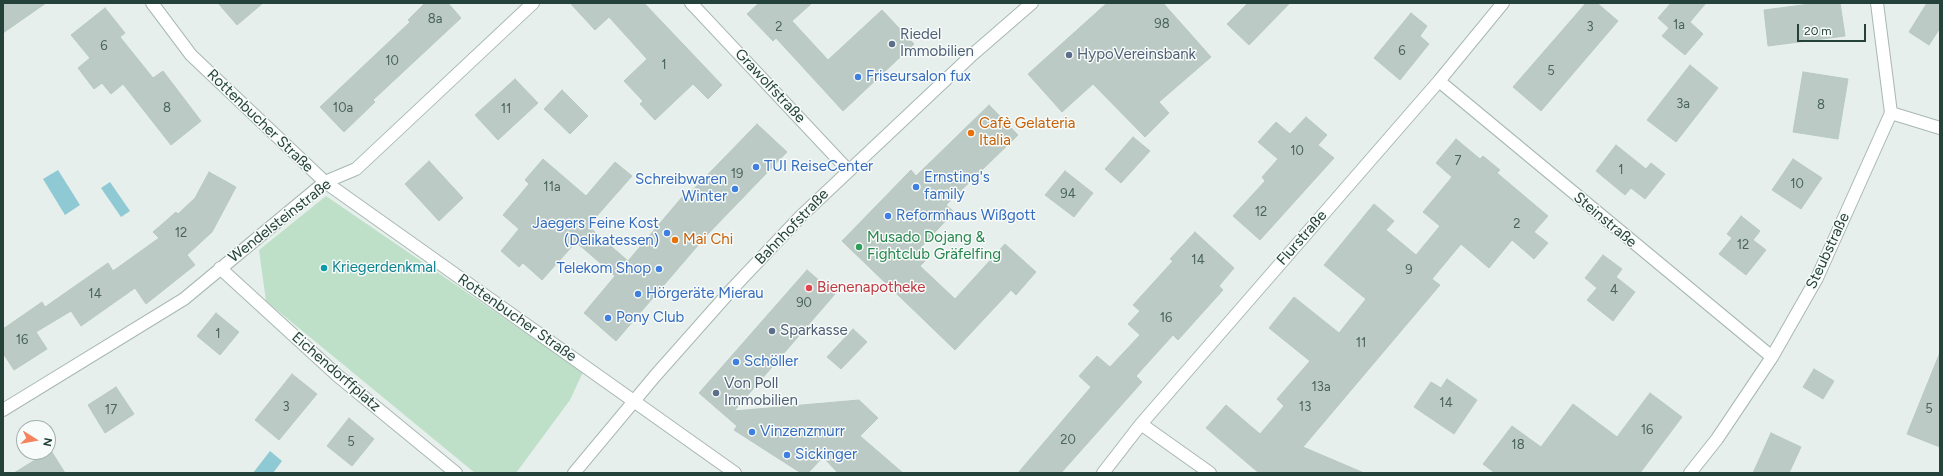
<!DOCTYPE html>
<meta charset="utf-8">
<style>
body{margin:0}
#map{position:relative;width:1943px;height:476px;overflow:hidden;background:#e6efeb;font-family:Figtree,sans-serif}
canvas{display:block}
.frame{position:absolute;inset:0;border:4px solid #24423a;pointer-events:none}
.north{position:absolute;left:16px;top:420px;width:40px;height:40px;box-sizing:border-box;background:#f7fbf9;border:1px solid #a3b1ad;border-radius:50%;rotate:101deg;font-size:11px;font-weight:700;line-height:16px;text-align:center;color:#24423a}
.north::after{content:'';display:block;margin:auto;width:14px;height:18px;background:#f4845f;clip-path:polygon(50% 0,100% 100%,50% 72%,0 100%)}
.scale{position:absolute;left:1797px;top:24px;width:69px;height:18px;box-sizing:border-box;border:2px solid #24423a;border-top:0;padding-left:5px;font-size:12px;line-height:14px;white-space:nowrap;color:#24423a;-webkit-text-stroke:3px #f7fbf9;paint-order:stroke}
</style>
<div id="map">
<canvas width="1943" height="476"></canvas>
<div class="frame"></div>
<div class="north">N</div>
<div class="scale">20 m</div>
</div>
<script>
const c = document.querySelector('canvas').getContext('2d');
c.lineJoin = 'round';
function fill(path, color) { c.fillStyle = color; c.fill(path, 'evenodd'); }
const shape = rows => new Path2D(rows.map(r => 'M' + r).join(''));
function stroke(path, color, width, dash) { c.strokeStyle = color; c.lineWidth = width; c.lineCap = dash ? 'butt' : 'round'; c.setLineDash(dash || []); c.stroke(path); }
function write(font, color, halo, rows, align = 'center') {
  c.font = font + ' Figtree,sans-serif'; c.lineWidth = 3; c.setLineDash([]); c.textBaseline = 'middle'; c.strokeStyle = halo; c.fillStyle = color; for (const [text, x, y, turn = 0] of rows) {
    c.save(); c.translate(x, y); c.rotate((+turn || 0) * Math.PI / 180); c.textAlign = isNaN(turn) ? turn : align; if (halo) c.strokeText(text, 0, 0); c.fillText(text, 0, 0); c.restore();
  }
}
fill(shape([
 [326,196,583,372,570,400,516,473,475,473,266,301,259,250]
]), '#bfe0c8');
fill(shape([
 [58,170,80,205,65,215,43,179],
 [110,182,130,211,121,217,101,188],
 [270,451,282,461,273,473,253,473]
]), '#8ec9d4');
const building = shape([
 [3,3,46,3,3,33,3,3],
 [218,3,263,3,237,25,218,3],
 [425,3,448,3,461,18,373,100,375,102,344,132,320,107,410,22,408,20,425,3],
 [570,3,644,3,722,85,708,99,693,84,655,120,640,104,643,101,624,81,647,59,609,17,595,30,570,3],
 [759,3,812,3,792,21,828,60,882,10,914,44,843,111,776,38,773,41,747,14,759,3],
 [1107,3,1163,3,1211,57,1159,102,1169,113,1145,137,1093,84,1062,112,1028,74,1107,3],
 [1248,3,1290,3,1249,45,1227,24,1248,3],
 [1586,3,1597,3,1618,21,1541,111,1513,87,1586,3],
 [1671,3,1706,3,1690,22,1703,34,1685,55,1662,36,1669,28,1658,18,1671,3],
 [1818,3,1840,3,1845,36,1768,46,1764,10,1818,3],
 [1927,3,1940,3,1940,28,1929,45,1909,32,1927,3],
 [105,8,125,33,120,37,153,78,163,71,201,121,171,145,123,84,111,94,102,83,94,89,78,68,90,58,71,35,105,8],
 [1411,13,1427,26,1420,36,1429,44,1400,80,1374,58,1411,13],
 [1690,65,1718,88,1676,142,1647,120,1690,65],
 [1803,72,1848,79,1838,139,1793,132,1803,72],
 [515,79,538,103,498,140,475,115,515,79],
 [562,90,588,116,570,134,544,109,562,90],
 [989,105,1018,135,946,205,954,212,921,247,930,256,920,266,955,299,1005,244,1036,272,1016,295,1011,290,955,350,842,241,911,170,916,176,989,105],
 [1306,117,1327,135,1318,145,1334,158,1260,240,1233,216,1265,181,1262,177,1278,159,1258,142,1276,122,1290,134,1306,117],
 [757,124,787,152,706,236,616,341,584,313,615,276,576,242,542,280,523,263,519,267,501,251,519,229,503,215,529,184,525,180,543,159,586,196,615,162,632,176,588,226,628,261,683,196,685,198,757,124],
 [1133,137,1150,151,1121,183,1105,169,1133,137],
 [1456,139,1480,159,1483,156,1500,170,1497,173,1548,216,1534,232,1548,243,1534,259,1512,240,1489,268,1461,244,1432,279,1440,285,1303,447,1364,473,1259,473,1206,428,1226,405,1260,434,1284,406,1277,399,1310,361,1269,328,1294,297,1339,333,1366,299,1324,265,1374,204,1394,221,1386,230,1416,255,1440,226,1423,212,1452,177,1436,163,1456,139],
 [1616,145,1646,169,1651,163,1665,174,1645,199,1631,188,1625,195,1596,171,1616,145],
 [1793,159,1822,178,1801,209,1772,190,1793,159],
 [429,161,463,198,439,221,405,184,429,161],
 [1065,171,1093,193,1074,217,1045,195,1065,171],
 [209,172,236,187,212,232,187,255,195,265,146,304,135,288,81,326,71,311,36,332,47,349,14,370,3,353,3,329,42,302,45,307,108,263,113,271,159,238,153,232,176,212,178,214,195,198,209,172],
 [1741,216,1760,231,1753,240,1766,250,1746,275,1719,254,1732,238,1727,234,1741,216],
 [1195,232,1234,268,1219,286,1223,290,1178,340,1173,335,1136,376,1142,382,1061,473,1018,473,1091,387,1079,376,1097,356,1110,367,1140,335,1128,324,1140,311,1133,305,1173,261,1170,259,1195,232],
 [1603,255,1622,269,1616,277,1635,292,1613,321,1587,300,1597,288,1585,278,1603,255],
 [807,270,835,294,734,411,859,400,878,418,860,436,903,473,838,473,823,457,808,473,801,473,734,430,737,426,699,393,807,270],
 [216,313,239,332,220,355,197,336,216,313],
 [853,329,867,342,841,369,827,357,853,329],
 [1939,355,1940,355,1940,447,1907,434,1939,355],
 [1814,369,1834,381,1823,399,1803,387,1814,369],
 [292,374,317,394,279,440,255,420,292,374],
 [1447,379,1477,400,1454,434,1414,407,1431,382,1441,388,1447,379],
 [116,387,134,414,105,433,88,405,116,387],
 [1650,393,1682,417,1640,473,1495,473,1483,464,1512,426,1541,447,1573,404,1617,437,1650,393],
 [349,418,374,439,352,466,327,446,349,418],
 [1771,433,1801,447,1789,473,1753,473,1771,433],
 [50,449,65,473,14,473,48,452,50,449]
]);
fill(building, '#bbcac4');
stroke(building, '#b8c9c2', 1);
const minor = shape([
 [152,3,191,55,325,182,735,473],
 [691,3,848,170],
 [1439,81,1772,357],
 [1891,113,1940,128],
 [220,268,338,376,456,473],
 [3,410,184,299,325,182,356,169,533,3],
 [1141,424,1210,473],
 [1103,473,1141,424,1439,81,1503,3],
 [1690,473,1717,439,1772,357,1817,278,1891,113,1877,3]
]);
const tertiary = shape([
 [574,473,655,376,733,288,801,216,972,55,1032,3]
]);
stroke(minor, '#a8b8b2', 14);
stroke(tertiary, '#a8b8b2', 14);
stroke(minor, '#fff', 12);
stroke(tertiary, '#fff', 12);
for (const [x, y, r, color] of [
 [892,44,4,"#5c6f8a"],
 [1069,55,4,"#5c6f8a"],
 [858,77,4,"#3f7fe0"],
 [971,133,4,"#e8710a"],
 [756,167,4,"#3f7fe0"],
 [916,187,4,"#3f7fe0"],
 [735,189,4,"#3f7fe0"],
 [888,216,4,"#3f7fe0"],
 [667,233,4,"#3f7fe0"],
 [675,240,4,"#e8710a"],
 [859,247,4,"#2e9e5b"],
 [324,268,4,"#0f9aa8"],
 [659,269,4,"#3f7fe0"],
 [809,288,4,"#e0444e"],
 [638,294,4,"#3f7fe0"],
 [608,318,4,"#3f7fe0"],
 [772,331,4,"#5c6f8a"],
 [736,362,4,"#3f7fe0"],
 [716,393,4,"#5c6f8a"],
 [752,432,4,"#3f7fe0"],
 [787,455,4,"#3f7fe0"]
]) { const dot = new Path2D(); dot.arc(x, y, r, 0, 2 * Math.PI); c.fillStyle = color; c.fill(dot); stroke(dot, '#f7fbf9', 1.5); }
write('13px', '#4a645c', null, [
 ["8a",435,19],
 ["98",1162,24],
 ["1a",1679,25],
 ["2",779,27],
 ["3",1590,27],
 ["6",104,46],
 ["6",1402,51],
 ["10",392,61],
 ["1",664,65],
 ["5",1551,71],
 ["3a",1683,104],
 ["8",1821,105],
 ["8",167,108],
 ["10a",343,108],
 ["11",506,109],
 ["10",1297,151],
 ["7",1458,161],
 ["1",1621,170],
 ["19",737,174],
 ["10",1797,184],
 ["11a",552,187],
 ["94",1068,194],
 ["12",1261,212],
 ["2",1517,224],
 ["12",181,233],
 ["12",1743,245],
 ["14",1198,260],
 ["9",1409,270],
 ["4",1614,290],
 ["14",95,294],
 ["90",804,303],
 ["16",1166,318],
 ["1",218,334],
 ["16",22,340],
 ["11",1361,343],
 ["13a",1321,387],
 ["14",1446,403],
 ["3",286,407],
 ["13",1305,407],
 ["5",1929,409],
 ["17",111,410],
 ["16",1647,430],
 ["20",1068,440],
 ["5",351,442],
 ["18",1518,445]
]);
write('15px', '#4e5e75', '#f7fbf9', [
 ["Riedel",900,35],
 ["Immobilien",900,52],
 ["HypoVereinsbank",1077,55],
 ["Sparkasse",780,331],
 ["Von Poll",724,384],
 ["Immobilien",724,401]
], 'left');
write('15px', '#366cbe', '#f7fbf9', [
 ["Friseursalon fux",866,77],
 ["TUI ReiseCenter",764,167],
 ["Ernsting's",924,178],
 ["family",924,195],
 ["Schreibwaren",727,180,"right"],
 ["Winter",727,197,"right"],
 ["Reformhaus Wißgott",896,216],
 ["Jaegers Feine Kost",659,224,"right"],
 ["(Delikatessen)",659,241,"right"],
 ["Telekom Shop",651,269,"right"],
 ["Hörgeräte Mierau",646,294],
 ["Pony Club",616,318],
 ["Schöller",744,362],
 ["Vinzenzmurr",760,432],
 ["Sickinger",795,455]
], 'left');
write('15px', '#24423a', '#f7fbf9', [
 ["Grawolfstraße",770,86,47],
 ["Rottenbucher Straße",260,121,44],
 ["Steinstraße",1605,220,40],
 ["Wendelsteinstraße",280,221,-38],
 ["Bahnhofstraße",792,227,-46],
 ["Flurstraße",1302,238,-49],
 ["Steubstraße",1828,251,-65],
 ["Rottenbucher Straße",517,318,35],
 ["Eichendorffplatz",336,372,41]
]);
write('15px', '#c56008', '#f7fbf9', [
 ["Cafè Gelateria",979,124],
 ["Italia",979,141],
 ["Mai Chi",683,240]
], 'left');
write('15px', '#27864d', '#f7fbf9', [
 ["Musado Dojang &",867,238],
 ["Fightclub Gräfelfing",867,255]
], 'left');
write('15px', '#0d838f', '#f7fbf9', [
 ["Kriegerdenkmal",332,268]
], 'left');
write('15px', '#be3a42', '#f7fbf9', [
 ["Bienenapotheke",817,288]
], 'left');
</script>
